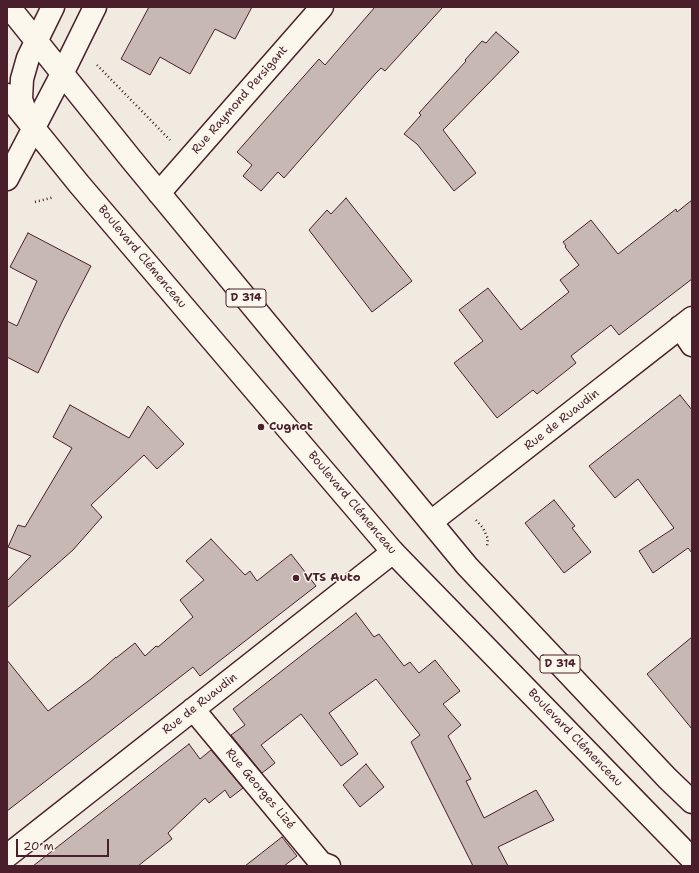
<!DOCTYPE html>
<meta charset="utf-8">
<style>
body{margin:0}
#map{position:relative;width:699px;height:873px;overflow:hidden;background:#f0eae0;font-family:"Shantell Sans",sans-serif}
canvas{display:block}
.frame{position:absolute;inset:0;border:8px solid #4a1f2b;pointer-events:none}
.scale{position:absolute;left:16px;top:839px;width:93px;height:18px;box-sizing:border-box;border:2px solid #4a1f2b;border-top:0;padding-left:5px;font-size:12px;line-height:14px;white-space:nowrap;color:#4a1f2b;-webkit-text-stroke:3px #fbf7ec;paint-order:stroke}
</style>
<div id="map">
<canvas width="699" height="873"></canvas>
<div class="frame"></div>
<div class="scale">20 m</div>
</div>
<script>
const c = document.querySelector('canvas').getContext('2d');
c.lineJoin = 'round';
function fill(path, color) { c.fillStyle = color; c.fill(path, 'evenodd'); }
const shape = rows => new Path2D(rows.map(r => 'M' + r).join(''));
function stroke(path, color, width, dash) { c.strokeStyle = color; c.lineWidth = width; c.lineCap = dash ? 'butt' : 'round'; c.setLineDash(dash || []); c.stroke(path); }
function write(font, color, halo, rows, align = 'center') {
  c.font = font + ' "Shantell Sans",sans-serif'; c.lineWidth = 3; c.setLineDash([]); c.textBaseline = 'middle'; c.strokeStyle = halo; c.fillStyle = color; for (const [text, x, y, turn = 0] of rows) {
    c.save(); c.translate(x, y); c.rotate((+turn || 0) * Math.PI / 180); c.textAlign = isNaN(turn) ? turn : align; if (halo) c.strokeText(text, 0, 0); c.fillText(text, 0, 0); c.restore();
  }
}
const building = shape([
 [149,7,252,7,235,39,215,29,190,74,160,57,150,75,121,59,149,7],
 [375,7,443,7,385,71,381,68,375,74,284,178,278,172,261,191,243,176,252,165,237,152,319,59,325,65,375,7],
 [496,32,519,52,443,130,476,173,454,191,417,144,404,134,421,115,419,113,466,61,465,60,482,41,486,43,496,32],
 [346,198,412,281,372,312,309,230,327,210,331,214,346,198],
 [692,200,692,279,619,335,611,325,571,356,576,363,537,394,533,390,497,418,454,363,483,341,459,310,488,288,521,330,569,292,560,280,579,265,565,247,566,246,563,242,591,220,618,254,676,209,677,212,692,200],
 [28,233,91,266,63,320,38,373,7,357,7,321,17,326,37,281,10,267,28,233],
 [680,395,692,410,692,553,688,548,653,573,639,551,674,528,638,479,615,498,589,466,680,395],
 [70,405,129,438,148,406,184,444,157,469,144,455,91,505,102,517,73,550,7,608,7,581,31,556,8,547,18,525,25,527,72,448,53,437,70,405],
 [554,500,575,526,572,528,591,552,564,573,525,523,554,500],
 [211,539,245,575,250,571,257,581,291,554,316,586,200,676,193,667,7,811,7,660,48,711,91,679,116,657,116,658,135,643,145,656,156,646,158,647,193,617,180,600,204,580,186,561,211,539],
 [356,613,374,637,379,634,404,666,410,662,419,673,435,660,460,691,443,704,461,725,448,736,471,779,466,781,484,818,536,790,554,820,498,847,508,866,473,866,411,742,420,735,376,679,329,713,358,754,341,766,301,714,261,745,275,763,262,773,231,735,245,725,233,709,356,613],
 [692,637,692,729,647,674,692,637],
 [189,744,200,759,211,750,243,788,230,798,225,790,209,803,205,798,168,833,172,839,138,866,33,866,189,744],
 [366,764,384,787,360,807,343,785,366,764],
 [282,837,297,856,284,866,245,866,282,837]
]);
fill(building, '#c8b8b3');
stroke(building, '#4a1f2b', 1);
const minor = shape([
 [159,193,322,7],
 [680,327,692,345],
 [431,522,692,318],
 [193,709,321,863,329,866],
 [7,856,393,552]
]);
const major = shape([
 [9,7,131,159,467,566,667,778,692,802],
 [7,95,79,184,393,552,692,859],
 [27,117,21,99,22,79,28,58,53,7],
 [7,179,62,74,95,7]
]);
stroke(minor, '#4a1f2b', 25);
stroke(major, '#4a1f2b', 25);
stroke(shape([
 [97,65,170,140],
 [35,202,54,197],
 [476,520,483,528,488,539,487,546]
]), '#4a1f2b', 2.5, [1, 3]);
stroke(minor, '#fbf7ec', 22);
stroke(major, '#fbf7ec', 22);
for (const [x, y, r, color] of [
 [261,427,4,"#4a1f2b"],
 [296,578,4,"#4a1f2b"]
]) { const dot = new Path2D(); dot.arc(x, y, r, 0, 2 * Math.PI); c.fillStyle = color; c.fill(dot); stroke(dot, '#fbf7ec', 1.5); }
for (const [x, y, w] of [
 [246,298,40],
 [560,664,40]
]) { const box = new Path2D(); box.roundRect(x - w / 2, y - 9, w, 18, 3); c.fillStyle = '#fbf7ec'; c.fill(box); stroke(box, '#4a1f2b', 1); }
write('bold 11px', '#4a1f2b', null, [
 ["D 314",246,298],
 ["D 314",560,664]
]);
write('12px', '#4a1f2b', '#fbf7ec', [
 ["Rue Raymond Persigant",240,100,-49],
 ["Boulevard Clémenceau",142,257,50],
 ["Rue de Ruaudin",562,420,-38],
 ["Boulevard Clémenceau",352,503,50],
 ["Rue de Ruaudin",200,704,-38],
 ["Boulevard Clémenceau",575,738,46],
 ["Rue Georges Lizé",260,789,50]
]);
write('bold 12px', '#4a1f2b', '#fbf7ec', [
 ["Cugnot",269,427],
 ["VTS Auto",304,578]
], 'left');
</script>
